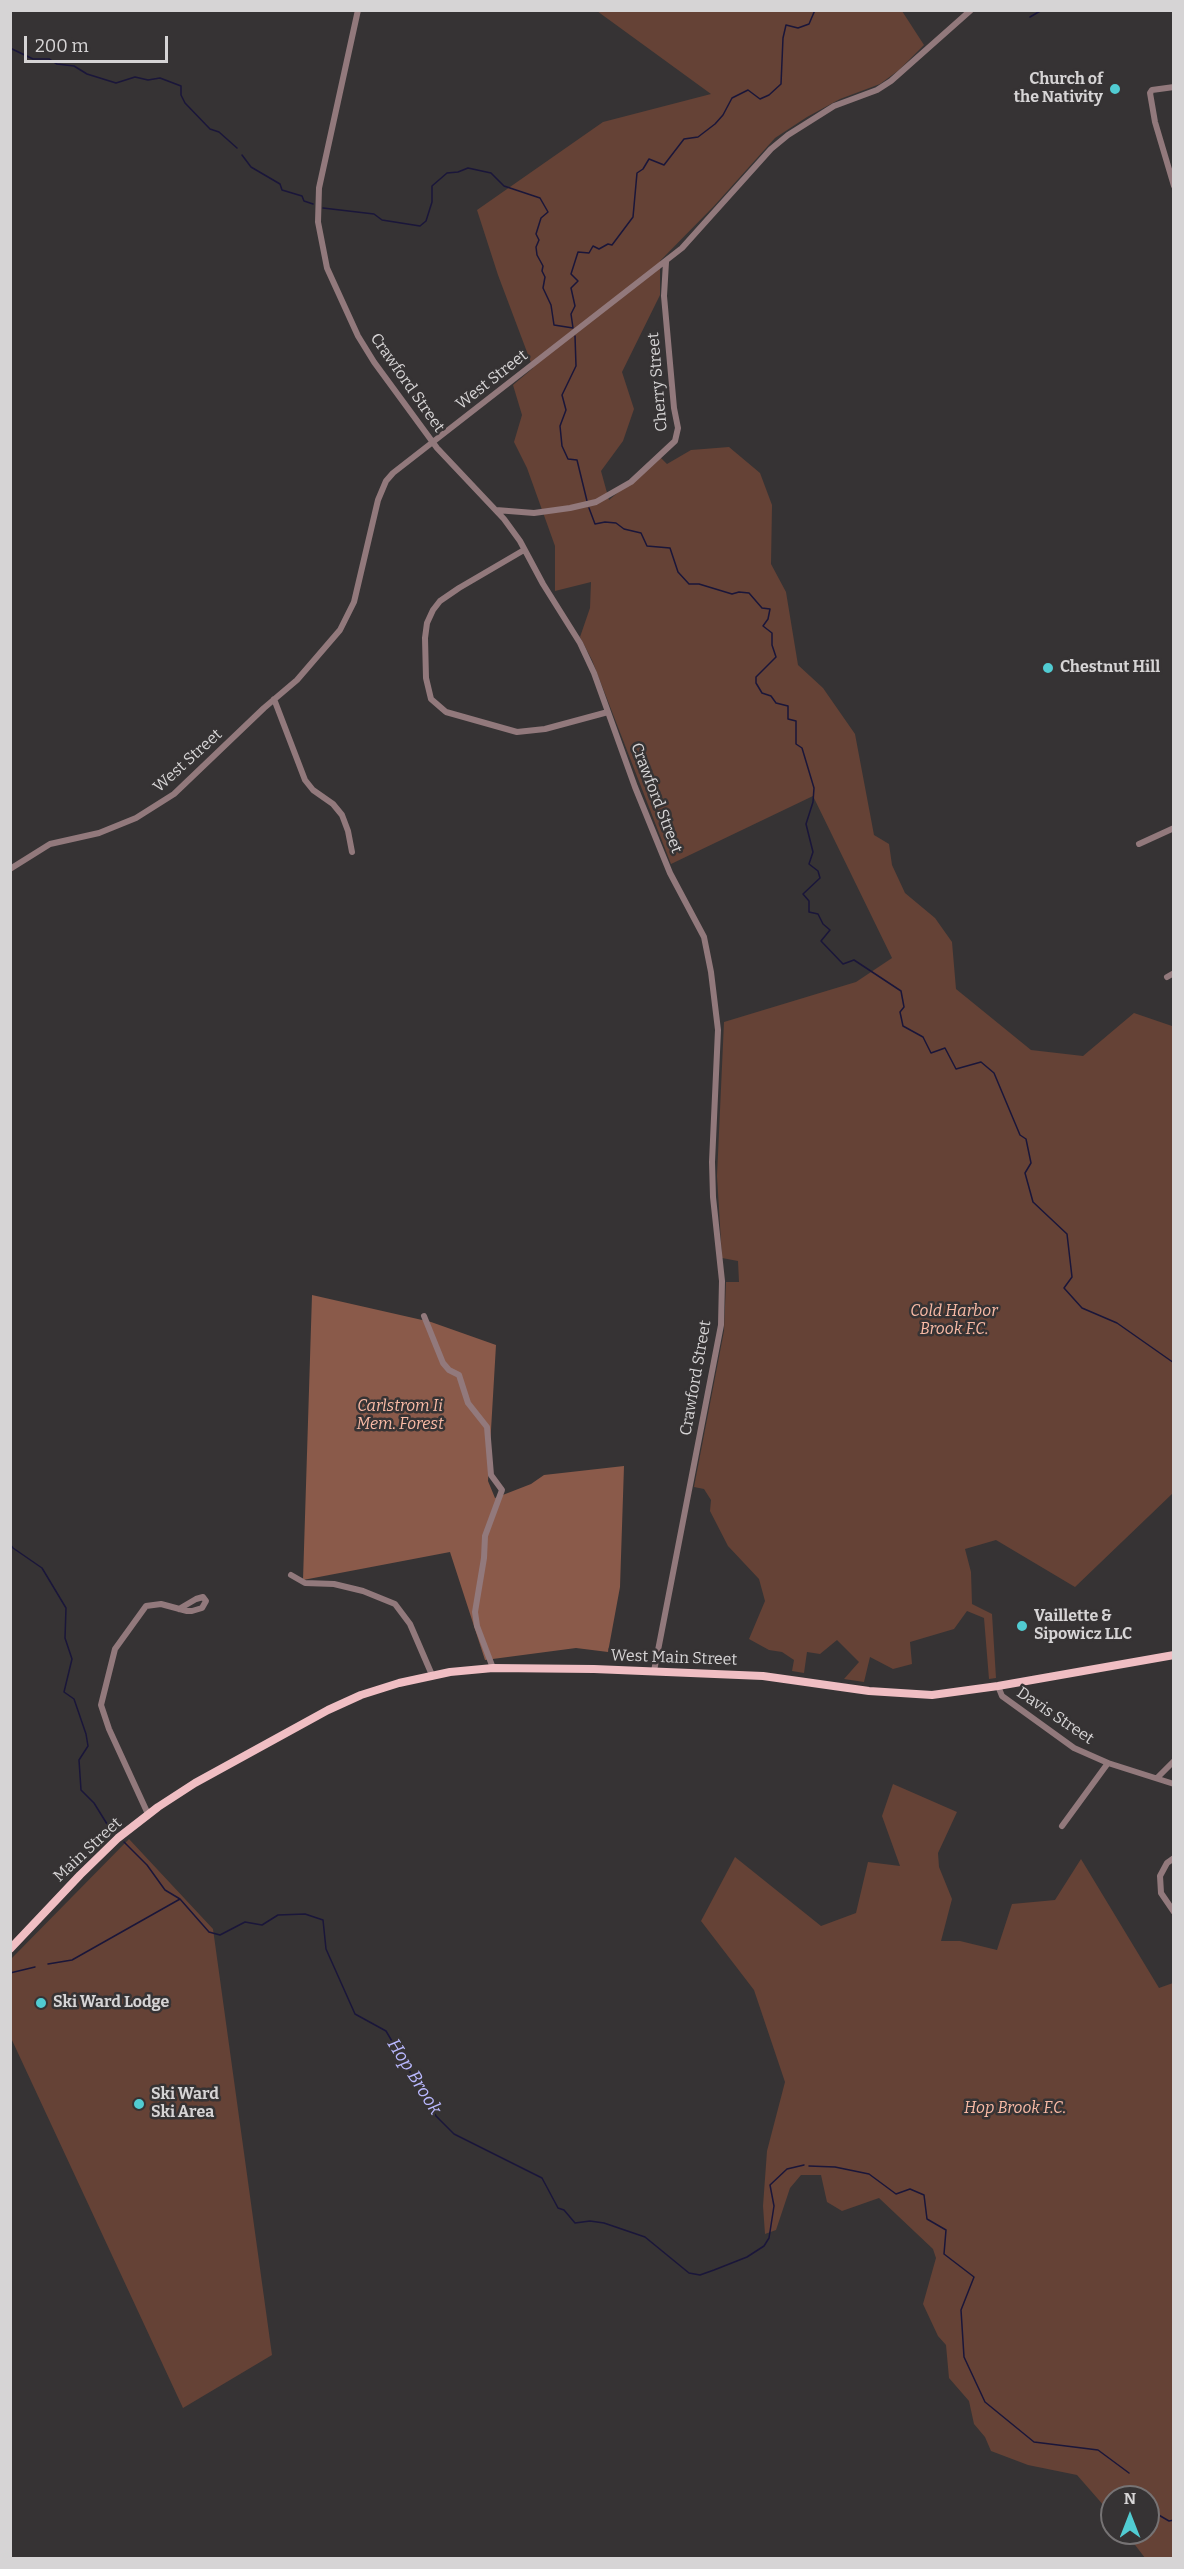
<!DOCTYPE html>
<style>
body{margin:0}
#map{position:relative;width:1184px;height:2569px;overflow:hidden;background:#363334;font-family:Bitter,serif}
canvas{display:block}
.frame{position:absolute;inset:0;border:12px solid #d6d4d5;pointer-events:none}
.north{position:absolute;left:1100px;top:2485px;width:60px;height:60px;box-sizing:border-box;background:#363334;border:2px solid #767374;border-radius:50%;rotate:0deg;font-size:16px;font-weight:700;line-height:24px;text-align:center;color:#d6d4d5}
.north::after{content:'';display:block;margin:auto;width:21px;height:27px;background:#51ccd2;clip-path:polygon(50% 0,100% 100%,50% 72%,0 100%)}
.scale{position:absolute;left:24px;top:36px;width:144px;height:27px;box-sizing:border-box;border:3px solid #d6d4d5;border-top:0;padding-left:8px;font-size:18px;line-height:21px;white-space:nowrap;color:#d6d4d5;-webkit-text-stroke:4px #363334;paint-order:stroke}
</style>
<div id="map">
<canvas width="1184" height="2569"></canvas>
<div class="frame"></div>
<div class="north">N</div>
<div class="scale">200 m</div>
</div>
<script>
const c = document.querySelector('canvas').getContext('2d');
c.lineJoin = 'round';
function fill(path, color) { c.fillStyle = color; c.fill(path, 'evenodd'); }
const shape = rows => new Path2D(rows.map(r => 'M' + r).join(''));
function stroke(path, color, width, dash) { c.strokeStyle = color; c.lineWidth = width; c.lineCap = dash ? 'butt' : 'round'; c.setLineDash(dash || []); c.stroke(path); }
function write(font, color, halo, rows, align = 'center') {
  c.font = font + ' Bitter,serif'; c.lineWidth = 5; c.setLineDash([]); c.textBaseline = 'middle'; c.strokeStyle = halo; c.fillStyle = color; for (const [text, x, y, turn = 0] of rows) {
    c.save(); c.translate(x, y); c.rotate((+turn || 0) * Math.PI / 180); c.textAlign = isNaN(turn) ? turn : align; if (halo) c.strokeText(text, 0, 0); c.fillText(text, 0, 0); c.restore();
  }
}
fill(shape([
 [597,11,902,11,924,45,899,70,880,84,840,99,807,117,775,138,714,206,660,261,660,295,622,372,634,409,623,441,601,471,609,500,660,457,667,464,691,450,729,447,760,473,772,505,771,564,786,592,798,665,823,688,855,734,874,835,889,844,892,865,905,893,935,918,952,942,956,989,1031,1050,1083,1056,1134,1013,1172,1026,1173,1024,1173,1493,1075,1587,996,1540,965,1549,971,1572,972,1604,992,1614,996,1678,989,1679,984,1618,967,1611,954,1629,910,1642,912,1664,893,1669,870,1657,864,1682,844,1679,859,1662,837,1640,820,1654,807,1652,804,1673,792,1671,794,1660,782,1652,769,1650,749,1639,765,1601,759,1579,728,1546,710,1511,711,1500,704,1489,694,1487,724,1331,726,1282,739,1282,738,1261,722,1258,717,1176,724,1022,856,982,892,958,813,796,671,864,592,660,580,637,590,608,591,582,555,591,555,546,527,468,514,442,522,415,513,385,533,368,498,275,477,210,603,122,711,94],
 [893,1784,957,1812,938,1853,939,1867,952,1899,941,1941,960,1941,997,1950,1012,1904,1055,1900,1081,1859,1159,1988,1173,1983,1173,2558,1145,2558,1126,2533,1148,2533,1148,2497,1112,2497,1112,2515,1077,2475,1028,2465,991,2451,985,2437,974,2424,969,2401,949,2378,946,2345,938,2336,923,2304,936,2258,933,2249,879,2198,842,2211,827,2202,821,2175,801,2175,790,2188,776,2230,765,2234,763,2206,767,2151,785,2082,754,1990,701,1921,735,1857,821,1926,856,1913,868,1862,900,1866,882,1816],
 [129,1839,213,1929,272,2355,183,2408,11,2038,11,1959]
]), '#654236');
fill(shape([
 [312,1295,431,1322,496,1345,488,1481,495,1498,531,1484,544,1475,624,1466,620,1587,608,1652,576,1648,485,1660,450,1552,303,1580]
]), '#8a5a4a');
stroke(shape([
 [1030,17,1042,10],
 [10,48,33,59,49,59,57,64,74,66,87,74,116,83,135,77,148,80,160,78,181,86,181,95,185,103,210,129,219,132,237,148],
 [242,155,251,167,280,184,282,190,302,196,304,201,313,204],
 [323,208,374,214,382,220,420,226,426,221,432,202,432,186,447,173,458,172,468,168,491,173,504,186,540,198,548,212,541,218,536,234,539,240,536,247,537,255,543,266,542,271,545,277,543,288,551,305,554,325,573,328,571,314,575,306,571,288,578,281,571,274,578,252,589,253,593,246,599,249,608,244,612,245,633,217,637,173,643,169,649,159,664,165,684,139,698,137,715,124,723,115,732,98,748,90,760,99,769,95,781,84,783,38,786,25,798,28,809,24,815,10],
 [575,336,576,366,562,395,566,410,560,426,562,446,568,459,577,460,587,501],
 [589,508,595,524,605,522,616,523,624,529,641,533,647,546,670,548,678,572,689,584,699,584,732,594,739,592,749,593,762,608,770,609,768,619,763,626,772,633,772,645,776,657,756,677,756,683,762,693,771,696,776,703,788,706,788,719,796,721,796,744,802,748,814,788,813,802,806,824,813,852,809,864,818,871,820,878,803,894,809,901,809,912,818,914,823,924,830,930,821,941,843,964,854,960,901,991,904,1007,900,1012,903,1026,923,1037,931,1053,945,1048,956,1069,981,1062,994,1073,1020,1135,1026,1139,1031,1163,1025,1173,1033,1202,1067,1234,1072,1277,1064,1288,1082,1308,1117,1323,1174,1363],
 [10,1544,13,1548,42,1568,66,1608,65,1638,72,1659,64,1692,74,1699,86,1734,88,1746,79,1760,81,1790,94,1803,112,1832],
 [124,1842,147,1865,165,1890,180,1899],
 [48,1964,72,1960,180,1899,209,1932,220,1935,245,1922,262,1925,278,1915,305,1914,323,1920,326,1949,355,2014,386,2031,436,2116,454,2134,542,2178,558,2208,564,2210,575,2223,590,2221,604,2223,645,2237,689,2273,700,2275,714,2270,747,2257,764,2246,769,2238,774,2206,770,2185,787,2169,804,2165],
 [10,1973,35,1967],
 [809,2166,835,2167,869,2174,896,2194,910,2189,924,2195,927,2219,946,2230,944,2254,974,2277,961,2310,964,2357,985,2402,1034,2442,1098,2450,1129,2473],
 [1148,2501,1157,2514,1169,2521,1174,2520]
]), '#1a163a', 1.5);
stroke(shape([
 [358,10,319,188,318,222,327,268,358,336,374,362,437,448,504,519,520,541,543,584,580,643,594,673,635,787,670,873,704,937,711,972,718,1030,712,1162,713,1197,722,1281,721,1325,654,1671],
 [1174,87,1152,90,1150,93,1155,122,1174,186],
 [496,510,534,513,570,508,596,502,631,482,675,441,678,428,674,408,664,296,666,262],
 [524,550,459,588,440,601,433,610,427,623,425,638,426,678,431,699,446,712,517,732,545,729,608,712],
 [274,699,305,780,313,790,333,804,342,815,348,831,352,852],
 [1139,844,1174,828],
 [10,869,50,844,99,833,136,818,174,794,264,708,297,680,340,630,354,602,378,500,386,481,393,473,682,248,771,149,788,135,834,106,877,90,891,81,971,10],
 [1167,977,1174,973],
 [424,1316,443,1363,449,1370,459,1375,468,1403,487,1427,491,1475,502,1490,485,1536,484,1558,475,1612,477,1626,493,1668],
 [291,1575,305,1583,334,1584,363,1591,395,1604,410,1624,432,1675],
 [998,1686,1002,1696,1074,1748,1108,1763,1174,1784],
 [1157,1778,1174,1761],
 [148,1814,109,1729,101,1705,115,1649,146,1606,161,1604,187,1611,192,1611,202,1608,206,1601,203,1597,196,1599,179,1609],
 [1062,1826,1108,1763],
 [1174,1858,1167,1863,1160,1876,1161,1893,1174,1912]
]), '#92797c', 6);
stroke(shape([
 [10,1949,80,1875,118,1838,158,1807,195,1783,328,1710,361,1695,399,1683,450,1672,493,1668,594,1669,763,1676,869,1691,932,1695,998,1686,1174,1655]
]), '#f0bec3', 8);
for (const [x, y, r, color] of [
 [1115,89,6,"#51ccd2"],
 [1048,668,6,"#51ccd2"],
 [1022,1626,6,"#51ccd2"],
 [41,2003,6,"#51ccd2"],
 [139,2104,6,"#51ccd2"]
]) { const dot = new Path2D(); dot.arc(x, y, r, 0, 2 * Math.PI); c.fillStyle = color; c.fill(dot); stroke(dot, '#363334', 2); }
write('bold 16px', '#d6d4d5', '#363334', [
 ["Church of",1103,80,"right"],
 ["the Nativity",1103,98,"right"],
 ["Chestnut Hill",1060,668],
 ["Vaillette &",1034,1617],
 ["Sipowicz LLC",1034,1635],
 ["Ski Ward Lodge",53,2003],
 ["Ski Ward",151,2095],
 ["Ski Area",151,2113]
], 'left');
write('16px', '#d6d4d5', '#363334', [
 ["West Street",492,380,-38],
 ["Cherry Street",658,382,-95],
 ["Crawford Street",407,383,55],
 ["West Street",188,761,-42],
 ["Crawford Street",656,798,69],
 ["Crawford Street",696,1378,-80],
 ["West Main Street",674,1658,2],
 ["Davis Street",1055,1716,34],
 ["Main Street",88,1850,-43]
]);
write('italic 16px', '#fabba6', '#363334', [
 ["Cold Harbor",954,1312],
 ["Brook F.C.",954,1330],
 ["Carlstrom Ii",400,1407],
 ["Mem. Forest",400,1425],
 ["Hop Brook F.C.",1015,2109]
]);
write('italic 18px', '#b9b8fe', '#363334', [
 ["Hop Brook",414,2077,58]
]);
</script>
